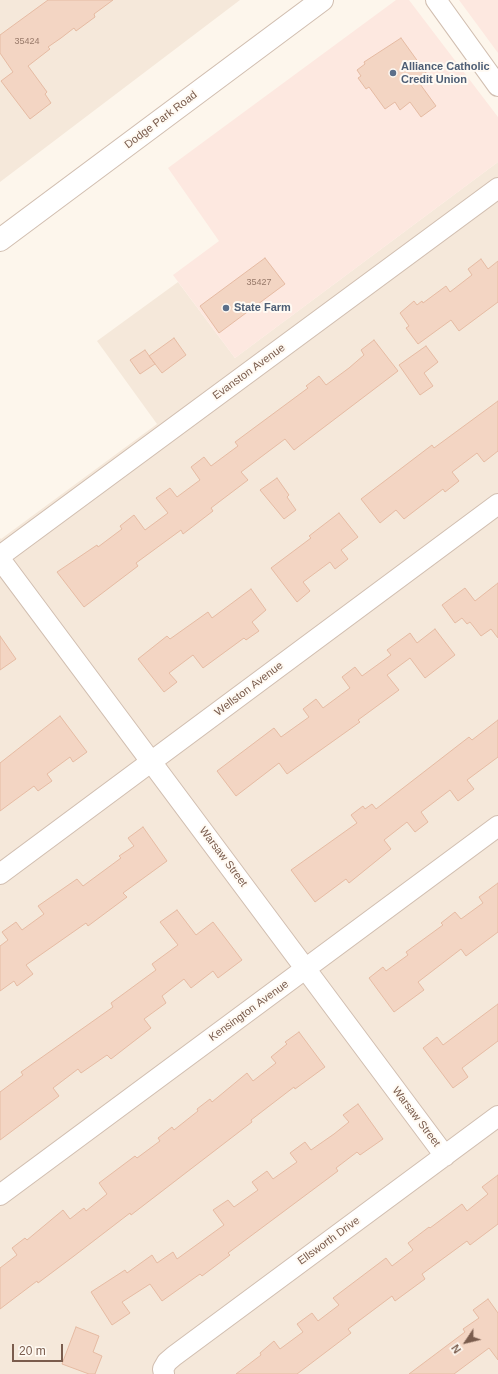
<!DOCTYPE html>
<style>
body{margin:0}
#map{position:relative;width:498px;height:1374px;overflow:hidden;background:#fdf6ec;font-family:Arial,sans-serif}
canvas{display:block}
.north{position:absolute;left:446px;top:1322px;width:40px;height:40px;-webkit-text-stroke:3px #fffaf3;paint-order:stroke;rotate:235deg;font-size:11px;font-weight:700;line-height:16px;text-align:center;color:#7a5c4d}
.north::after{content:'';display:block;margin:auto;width:14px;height:18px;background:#7a5c4d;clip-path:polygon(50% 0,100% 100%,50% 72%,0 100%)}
.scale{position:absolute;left:12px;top:1344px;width:51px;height:18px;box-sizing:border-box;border:2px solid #7a5c4d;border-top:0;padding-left:5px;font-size:12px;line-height:14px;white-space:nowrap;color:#7a5c4d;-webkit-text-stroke:3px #fffaf3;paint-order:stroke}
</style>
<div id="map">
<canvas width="498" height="1374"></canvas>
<div class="north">N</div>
<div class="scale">20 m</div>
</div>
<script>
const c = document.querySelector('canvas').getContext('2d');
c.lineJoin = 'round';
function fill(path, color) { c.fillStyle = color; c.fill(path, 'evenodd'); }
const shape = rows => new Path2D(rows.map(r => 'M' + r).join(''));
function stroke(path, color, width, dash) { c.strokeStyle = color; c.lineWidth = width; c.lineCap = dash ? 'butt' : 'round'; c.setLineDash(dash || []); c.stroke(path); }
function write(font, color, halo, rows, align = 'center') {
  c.font = font + ' Arial,sans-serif'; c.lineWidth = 4; c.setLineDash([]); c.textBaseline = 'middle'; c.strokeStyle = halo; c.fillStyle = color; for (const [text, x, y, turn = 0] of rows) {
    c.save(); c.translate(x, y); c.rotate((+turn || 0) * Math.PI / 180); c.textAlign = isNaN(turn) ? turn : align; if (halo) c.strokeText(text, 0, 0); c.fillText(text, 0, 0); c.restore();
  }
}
fill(shape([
 [0,0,240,0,0,182],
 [498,162,498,1374,0,1374,0,538,1,539,157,424,97,341,178,282,235,358]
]), '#f5e8da');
fill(shape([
 [396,0,409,0,498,117,498,162,235,358,173,275,219,241,168,168],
 [459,0,498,0,498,53]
]), '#fde8e0');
const building = shape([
 [48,0,113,0,94,14,95,17,76,31,74,28,61,38,48,47,50,49,28,66,47,92,45,94,51,103,30,119,1,81,13,72,0,53,0,35,48,0],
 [401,38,429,77,420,84,436,106,421,117,410,102,400,110,395,102,385,109,369,87,366,89,358,78,361,76,357,70,365,64,364,62,401,38],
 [265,258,285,284,219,333,200,306,265,258],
 [481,259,488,269,498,261,498,302,459,331,451,320,418,344,406,328,409,326,400,313,414,301,417,305,422,301,423,303,446,286,450,292,472,275,468,269,481,259],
 [174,338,186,355,162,373,149,356,174,338],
 [374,340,398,371,294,450,285,439,241,472,248,480,211,508,213,511,183,534,181,530,136,563,138,566,84,607,57,572,97,545,98,547,122,529,120,526,134,515,145,530,168,513,156,498,170,488,177,497,200,480,191,467,204,457,211,466,238,446,235,442,308,388,306,386,319,376,326,385,349,368,364,355,361,350,374,340],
 [426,346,438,362,424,373,433,386,420,395,399,365,426,346],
 [145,350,155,364,140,374,130,360,145,350],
 [498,401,498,451,484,462,477,453,452,472,459,481,445,492,443,489,404,519,396,510,380,523,361,499,432,445,434,448,498,401],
 [277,478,289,495,287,497,296,510,284,519,260,490,277,478],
 [339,513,358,537,341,550,348,559,335,569,330,562,303,582,310,591,297,602,271,568,311,538,309,536,339,513],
 [498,583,498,638,491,629,481,636,470,622,467,624,462,618,455,623,442,605,465,588,475,601,498,583],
 [251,589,266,610,252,622,259,631,246,640,244,638,203,668,193,655,169,673,177,682,164,692,138,659,167,636,170,639,208,612,212,618,251,589],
 [435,629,455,655,425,678,410,658,387,675,399,690,358,720,360,722,287,774,279,763,236,796,217,771,274,728,281,737,309,717,303,709,316,699,323,708,350,688,342,677,355,667,362,676,391,655,387,650,410,633,417,643,435,629],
 [0,636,16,659,0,670,0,636],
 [60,716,87,752,73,762,70,757,47,774,52,781,38,791,34,786,0,811,0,763,60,716],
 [498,720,498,757,467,780,474,789,458,801,450,790,421,812,428,822,415,832,407,822,384,840,391,849,349,883,346,879,315,902,291,870,357,823,351,815,363,806,365,809,372,804,376,809,469,737,472,740,498,720],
 [143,827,167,861,123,893,127,897,88,926,86,923,26,965,33,974,17,986,14,981,0,991,0,946,8,940,2,932,16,922,22,930,44,914,38,906,77,879,83,886,121,858,119,856,134,846,128,838,143,827],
 [498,883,498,932,466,956,461,949,418,982,424,990,394,1012,369,978,383,967,386,971,408,955,406,952,443,925,441,923,455,912,461,919,483,903,479,897,498,883],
 [177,910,196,935,213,922,242,960,218,978,213,971,191,988,184,979,162,996,166,1003,144,1019,151,1028,111,1059,107,1055,81,1073,78,1069,53,1088,59,1096,0,1140,0,1092,23,1075,21,1072,113,1007,111,1003,156,970,152,964,178,945,160,922,177,910],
 [498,1004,498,1041,462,1068,468,1077,453,1088,423,1048,437,1037,443,1045,498,1004],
 [299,1032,325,1067,295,1089,294,1087,251,1120,252,1122,131,1215,130,1213,74,1256,38,1283,37,1281,0,1309,0,1268,17,1255,12,1248,25,1238,27,1240,63,1210,70,1219,84,1208,86,1211,107,1194,99,1183,135,1156,137,1158,160,1141,158,1138,172,1127,174,1130,198,1111,197,1109,210,1099,212,1102,247,1073,253,1081,276,1063,271,1057,287,1044,285,1042,299,1032],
 [358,1104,383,1139,360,1155,357,1152,336,1168,338,1171,228,1253,230,1255,202,1276,200,1274,162,1301,150,1284,122,1302,130,1313,112,1325,91,1292,125,1270,127,1273,152,1255,157,1263,173,1252,177,1259,224,1225,213,1210,228,1200,234,1207,258,1190,252,1182,267,1171,273,1179,297,1162,290,1153,305,1142,311,1150,334,1134,349,1122,343,1115,358,1104],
 [498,1175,498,1224,470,1245,467,1241,422,1274,425,1279,395,1301,392,1296,348,1329,351,1333,297,1374,236,1374,261,1355,260,1353,274,1341,280,1349,303,1332,297,1324,312,1313,318,1321,339,1305,333,1298,386,1258,392,1266,413,1250,408,1243,429,1227,430,1228,462,1204,467,1211,488,1194,482,1187,498,1175],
 [488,1299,498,1313,498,1360,489,1348,454,1374,409,1374,465,1332,463,1329,479,1318,473,1310,488,1299],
 [76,1327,99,1336,93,1352,102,1356,95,1374,89,1374,62,1364,76,1327]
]);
fill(building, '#f3d5c3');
stroke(building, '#e6bba3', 1);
const minor = shape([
 [436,0,498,86],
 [0,556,498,188],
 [0,559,445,1156],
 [0,874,498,504],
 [0,1195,498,826],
 [164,1374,163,1369,167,1362,174,1356,498,1116]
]);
const tertiary = shape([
 [0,240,322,0]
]);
stroke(minor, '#d1beb0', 22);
stroke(tertiary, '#d1beb0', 24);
stroke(minor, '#fff', 20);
stroke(tertiary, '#fff', 22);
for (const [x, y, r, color] of [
 [393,73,4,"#5c6f8a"],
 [226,308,4,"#5c6f8a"]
]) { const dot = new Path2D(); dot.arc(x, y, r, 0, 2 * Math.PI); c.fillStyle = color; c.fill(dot); stroke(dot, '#fffaf3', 1.5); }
write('9px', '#987a6a', null, [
 ["35424",27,42],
 ["35427",259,283]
]);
write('bold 11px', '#4e5e75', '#fffaf3', [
 ["Alliance Catholic",401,67],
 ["Credit Union",401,80],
 ["State Farm",234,308]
], 'left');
write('11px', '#7a5c4d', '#fffaf3', [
 ["Dodge Park Road",161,120,-37],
 ["Evanston Avenue",249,372,-36],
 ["Wellston Avenue",249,689,-37],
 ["Warsaw Street",223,857,53],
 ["Kensington Avenue",249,1011,-36],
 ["Warsaw Street",416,1117,53],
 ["Ellsworth Drive",329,1241,-36]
]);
</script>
